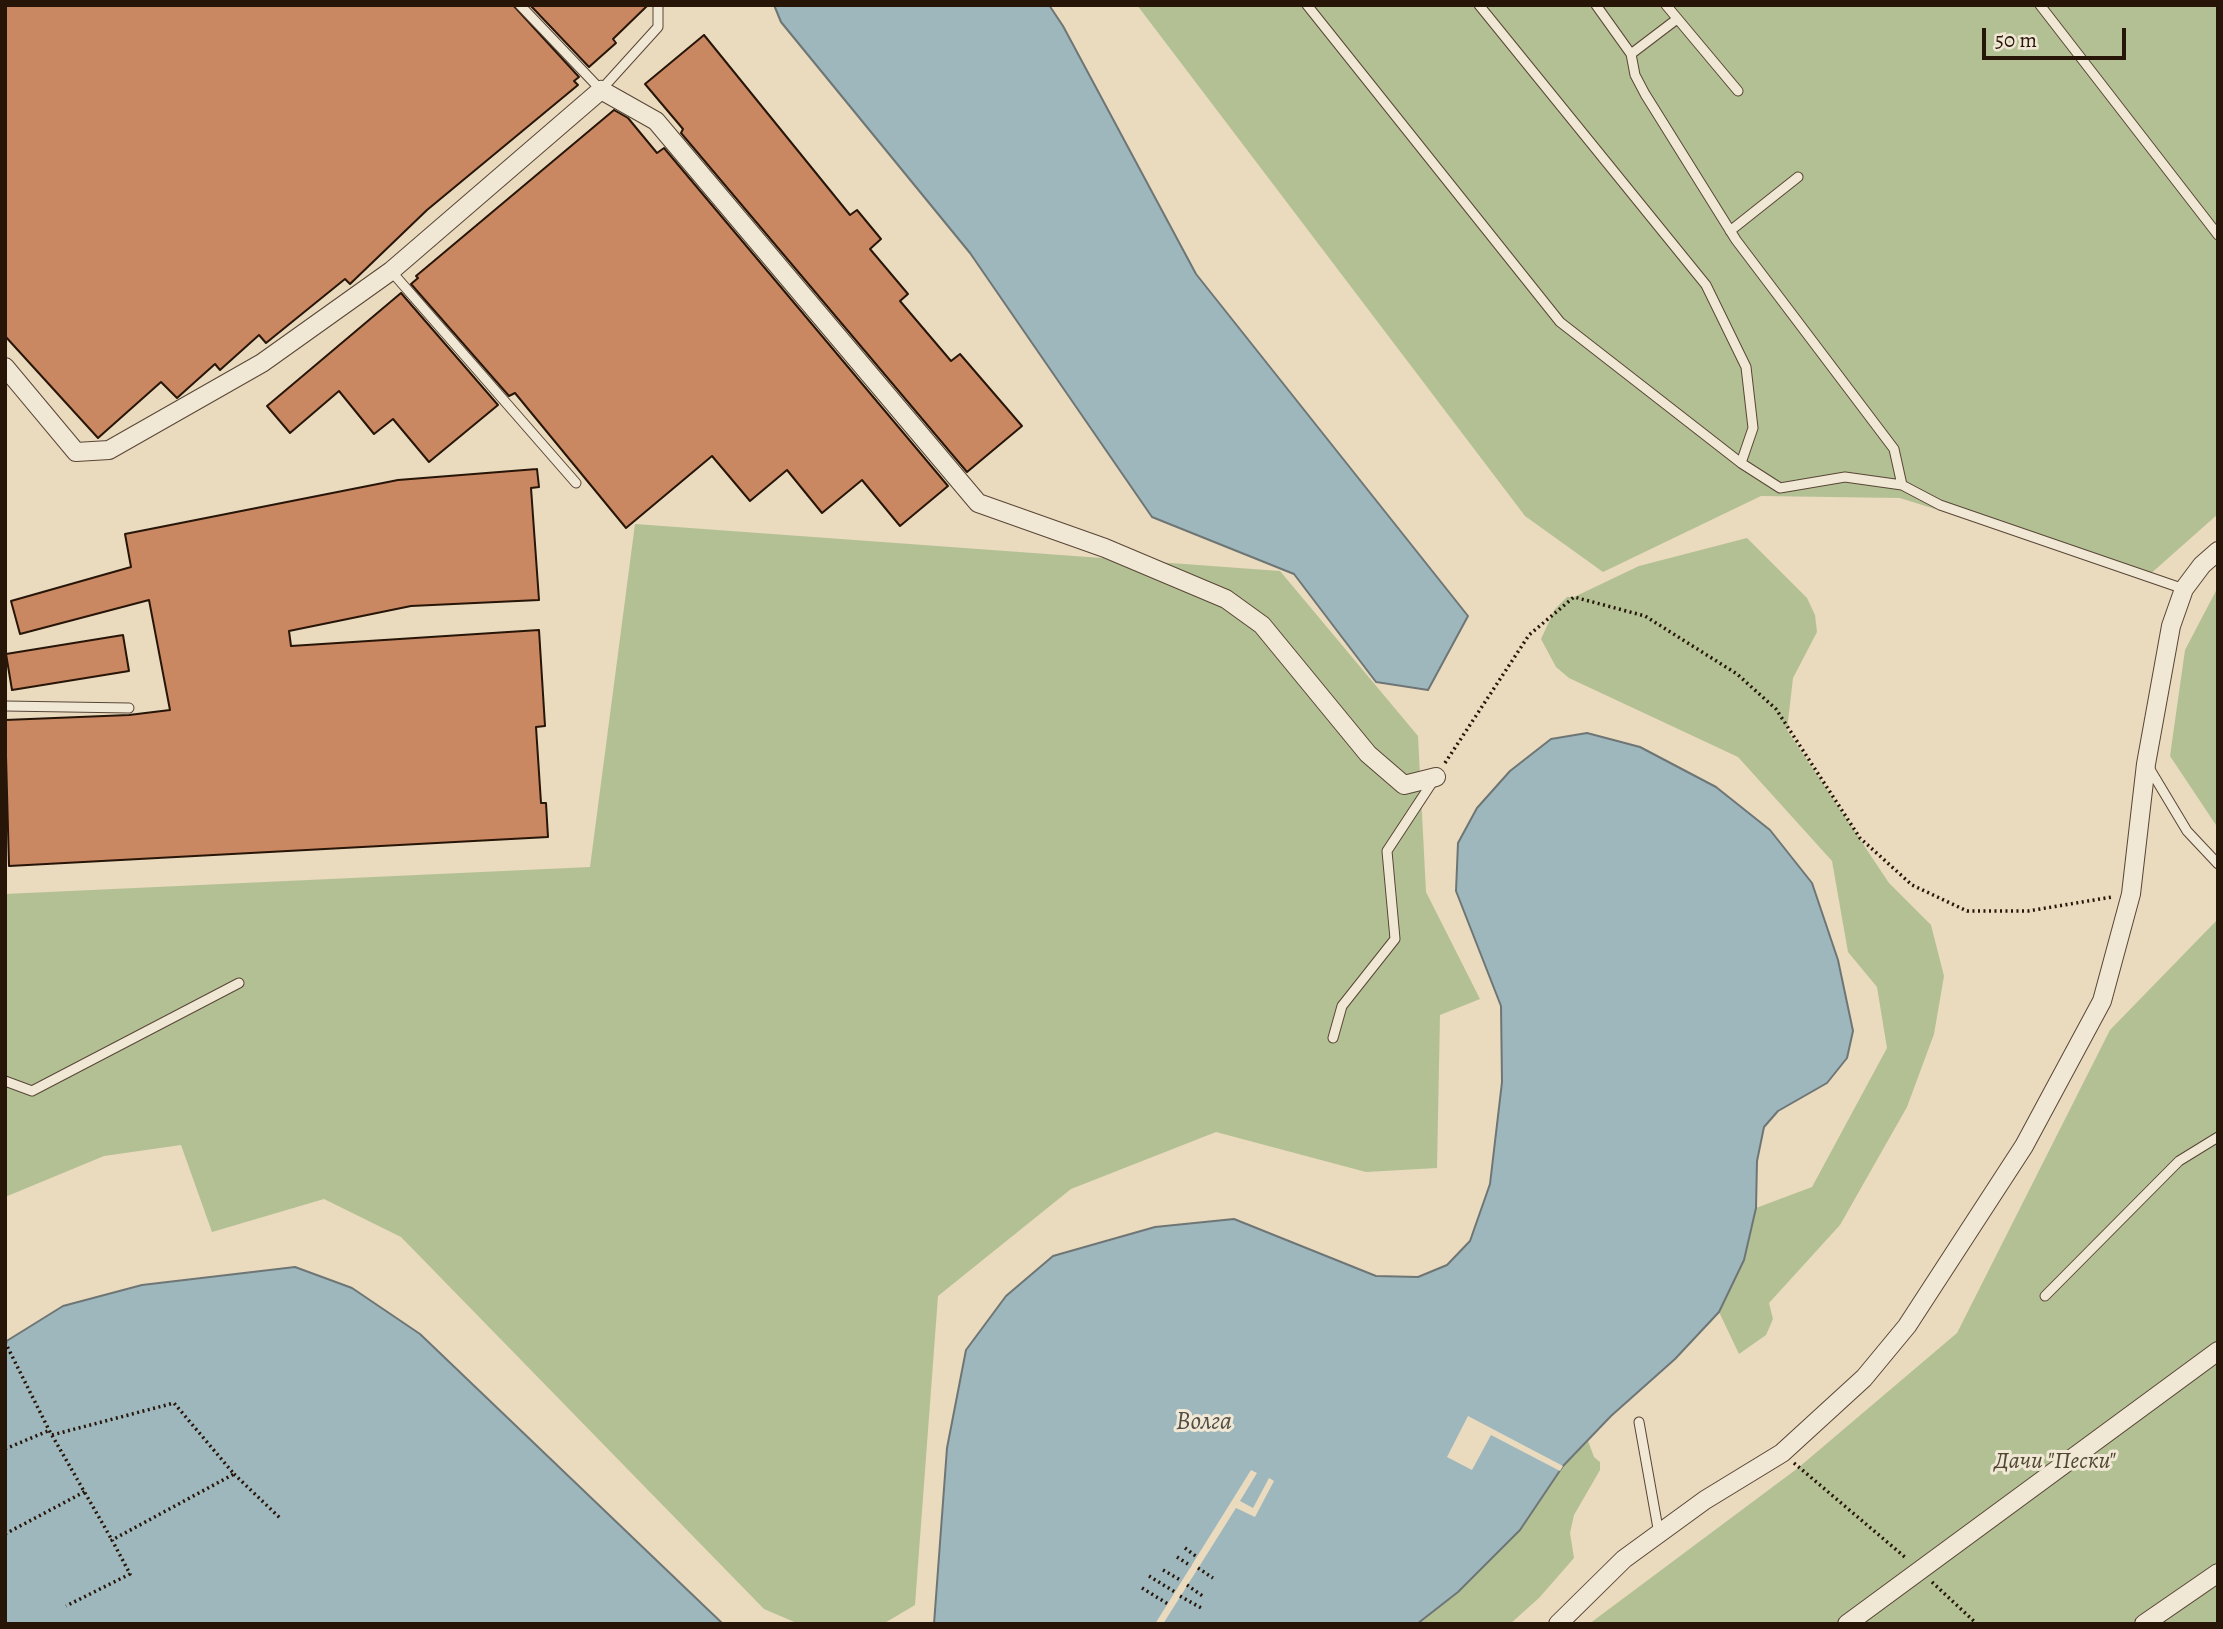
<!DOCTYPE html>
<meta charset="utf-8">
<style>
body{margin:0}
#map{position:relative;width:2223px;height:1629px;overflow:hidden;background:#eadabe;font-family:Alegreya,serif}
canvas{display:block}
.frame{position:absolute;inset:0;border:7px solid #271508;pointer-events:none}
.scale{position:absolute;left:1982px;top:28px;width:144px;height:32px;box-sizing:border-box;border:4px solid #271508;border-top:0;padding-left:9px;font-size:21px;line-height:24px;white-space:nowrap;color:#271508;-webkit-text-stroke:5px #f1e7d5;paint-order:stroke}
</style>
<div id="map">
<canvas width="2223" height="1629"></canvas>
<div class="frame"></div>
<div class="scale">50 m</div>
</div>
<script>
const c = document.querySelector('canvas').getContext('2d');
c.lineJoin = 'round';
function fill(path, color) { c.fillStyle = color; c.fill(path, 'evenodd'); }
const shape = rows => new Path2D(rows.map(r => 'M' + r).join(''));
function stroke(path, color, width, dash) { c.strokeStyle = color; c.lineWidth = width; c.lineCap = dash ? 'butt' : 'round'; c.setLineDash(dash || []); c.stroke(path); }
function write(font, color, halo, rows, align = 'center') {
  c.font = font + ' Alegreya,serif'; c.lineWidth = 6; c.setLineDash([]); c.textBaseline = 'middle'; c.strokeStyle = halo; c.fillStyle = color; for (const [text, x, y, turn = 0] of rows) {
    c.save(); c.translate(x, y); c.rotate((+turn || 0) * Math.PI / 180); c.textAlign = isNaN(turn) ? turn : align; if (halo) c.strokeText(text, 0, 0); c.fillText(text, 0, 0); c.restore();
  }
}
fill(shape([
 [1137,5,2218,5,2218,514,2148,576,1900,498,1761,496,1603,572,1525,516],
 [635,524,1280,571,1418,736,1426,892,1480,999,1440,1015,1437,1168,1366,1172,1216,1132,1071,1189,938,1296,915,1605,883,1624,799,1624,764,1609,401,1237,324,1199,212,1232,181,1145,104,1156,5,1197,5,894,590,867],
 [1747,538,1807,598,1815,615,1817,632,1793,678,1787,730,1889,883,1931,925,1944,976,1934,1034,1907,1107,1840,1225,1769,1303,1773,1319,1766,1335,1739,1354,1719,1312,1744,1260,1756,1208,1812,1187,1887,1048,1877,987,1848,952,1832,861,1738,757,1569,678,1556,667,1541,639,1555,609,1567,597,1574,597,1639,566],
 [2218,587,2218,828,2170,756,2185,650],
 [2218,919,2218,1624,1589,1624,1798,1468,1957,1333,2110,1030],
 [1588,1441,1594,1457,1600,1462,1600,1470,1574,1515,1570,1533,1574,1558,1539,1598,1510,1624,1417,1624,1458,1592,1520,1530,1563,1466]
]), '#b3c094');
const water = shape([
 [774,5,1049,5,1063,26,1196,274,1468,616,1428,690,1376,682,1294,574,1152,517,970,253,781,22,774,5],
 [1587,733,1640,747,1716,787,1770,830,1812,883,1838,960,1853,1031,1847,1058,1827,1083,1778,1111,1764,1127,1757,1161,1756,1208,1744,1260,1719,1312,1675,1359,1611,1416,1563,1466,1520,1530,1458,1592,1417,1624,934,1624,947,1448,966,1350,1006,1296,1053,1256,1155,1227,1234,1219,1376,1276,1418,1277,1447,1265,1470,1241,1490,1184,1502,1082,1501,1006,1456,891,1458,843,1477,808,1510,771,1551,739,1587,733],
 [295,1267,352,1288,420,1334,723,1624,5,1624,5,1342,63,1306,142,1285,295,1267]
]);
fill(water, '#9eb7bd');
stroke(water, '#6e7675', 2);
fill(shape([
 [1468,1416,1563,1466,1560,1471,1491,1435,1472,1470,1447,1457],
 [1251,1470,1257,1473,1240,1501,1253,1508,1269,1478,1274,1481,1255,1517,1236,1508,1163,1624,1155,1624]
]), '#eadabe');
const building = shape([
 [5,5,513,5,579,77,574,81,578,85,427,210,350,284,345,279,266,343,259,335,220,370,215,364,177,398,161,382,98,438,5,336,5,5],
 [530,5,648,5,613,39,616,43,589,67,530,5],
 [704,35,850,215,857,210,881,239,870,249,908,294,900,301,951,361,960,354,1022,426,967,472,681,133,683,129,645,84,704,35],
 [614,110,628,118,657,153,664,148,948,486,900,526,862,480,822,513,787,470,750,501,712,456,626,528,515,393,509,396,411,284,418,278,416,276,614,110],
 [401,293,498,405,429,462,393,419,374,434,339,391,290,433,267,406,401,293],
 [537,469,539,487,531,488,539,600,411,606,289,631,291,646,539,630,545,726,536,727,541,803,546,803,548,837,9,866,5,720,129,715,170,710,149,600,20,634,11,601,131,567,125,534,398,480,537,469],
 [123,635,129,671,12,690,6,654,123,635]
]);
fill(building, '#c98762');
stroke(building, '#271508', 2);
const service = shape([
 [520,5,601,90,658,27,658,5],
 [1307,5,1560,322,1741,463,1780,488,1845,477,1902,485,1940,505,2184,589],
 [1479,5,1706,285,1746,367,1753,428,1741,463],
 [1596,5,1631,54,1635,75,1645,94,1736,240,1894,449,1902,485],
 [1666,5,1738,91],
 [2040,5,2218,235],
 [1631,54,1677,19],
 [1730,231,1798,177],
 [391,271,576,483],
 [5,706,129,708],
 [2148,766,2187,831,2218,864],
 [1333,1038,1342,1006,1395,939,1387,851,1435,778],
 [5,1081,32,1091,239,983],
 [2045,1296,2179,1161,2218,1137],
 [1639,1422,1659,1534]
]);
const minor = shape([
 [5,367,76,452,109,450,262,363,391,271,601,90,656,121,978,503,1105,548,1226,599,1262,625,1368,754,1404,785,1436,777],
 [1558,1624,1624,1559,1705,1500,1782,1453,1864,1378,1907,1326,2024,1146,2102,1001,2131,894,2146,764,2171,626,2184,589,2202,565,2218,551],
 [1847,1624,2218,1351],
 [2144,1624,2218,1573]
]);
stroke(service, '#584636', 11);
stroke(minor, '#584636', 20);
stroke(shape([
 [1445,763,1529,635,1574,597,1645,616,1737,674,1776,709,1860,838,1912,885,1967,911,2028,911,2112,897],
 [5,1342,49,1430,112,1540],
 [52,1435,174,1403,234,1474,112,1540,130,1574,66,1606],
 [5,1449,48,1431],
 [1794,1463,1906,1558],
 [234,1474,280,1518],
 [5,1534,86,1491],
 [1185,1548,1197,1557],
 [1177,1557,1191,1566],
 [1198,1568,1213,1578],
 [1163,1570,1182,1581],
 [1149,1576,1175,1592],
 [1932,1582,1977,1624],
 [1187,1585,1204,1597],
 [1142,1588,1168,1604],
 [1180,1596,1203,1609]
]), '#271508', 3.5, [2, 3.5]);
stroke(service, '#f1e7d5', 9);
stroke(minor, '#f1e7d5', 18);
write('italic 24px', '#514832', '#f1e7d5', [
 ["Дачи \"Пески\"",2055,1462]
]);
write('italic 26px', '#514e47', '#f1e7d5', [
 ["Волга",1204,1423]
]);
</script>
